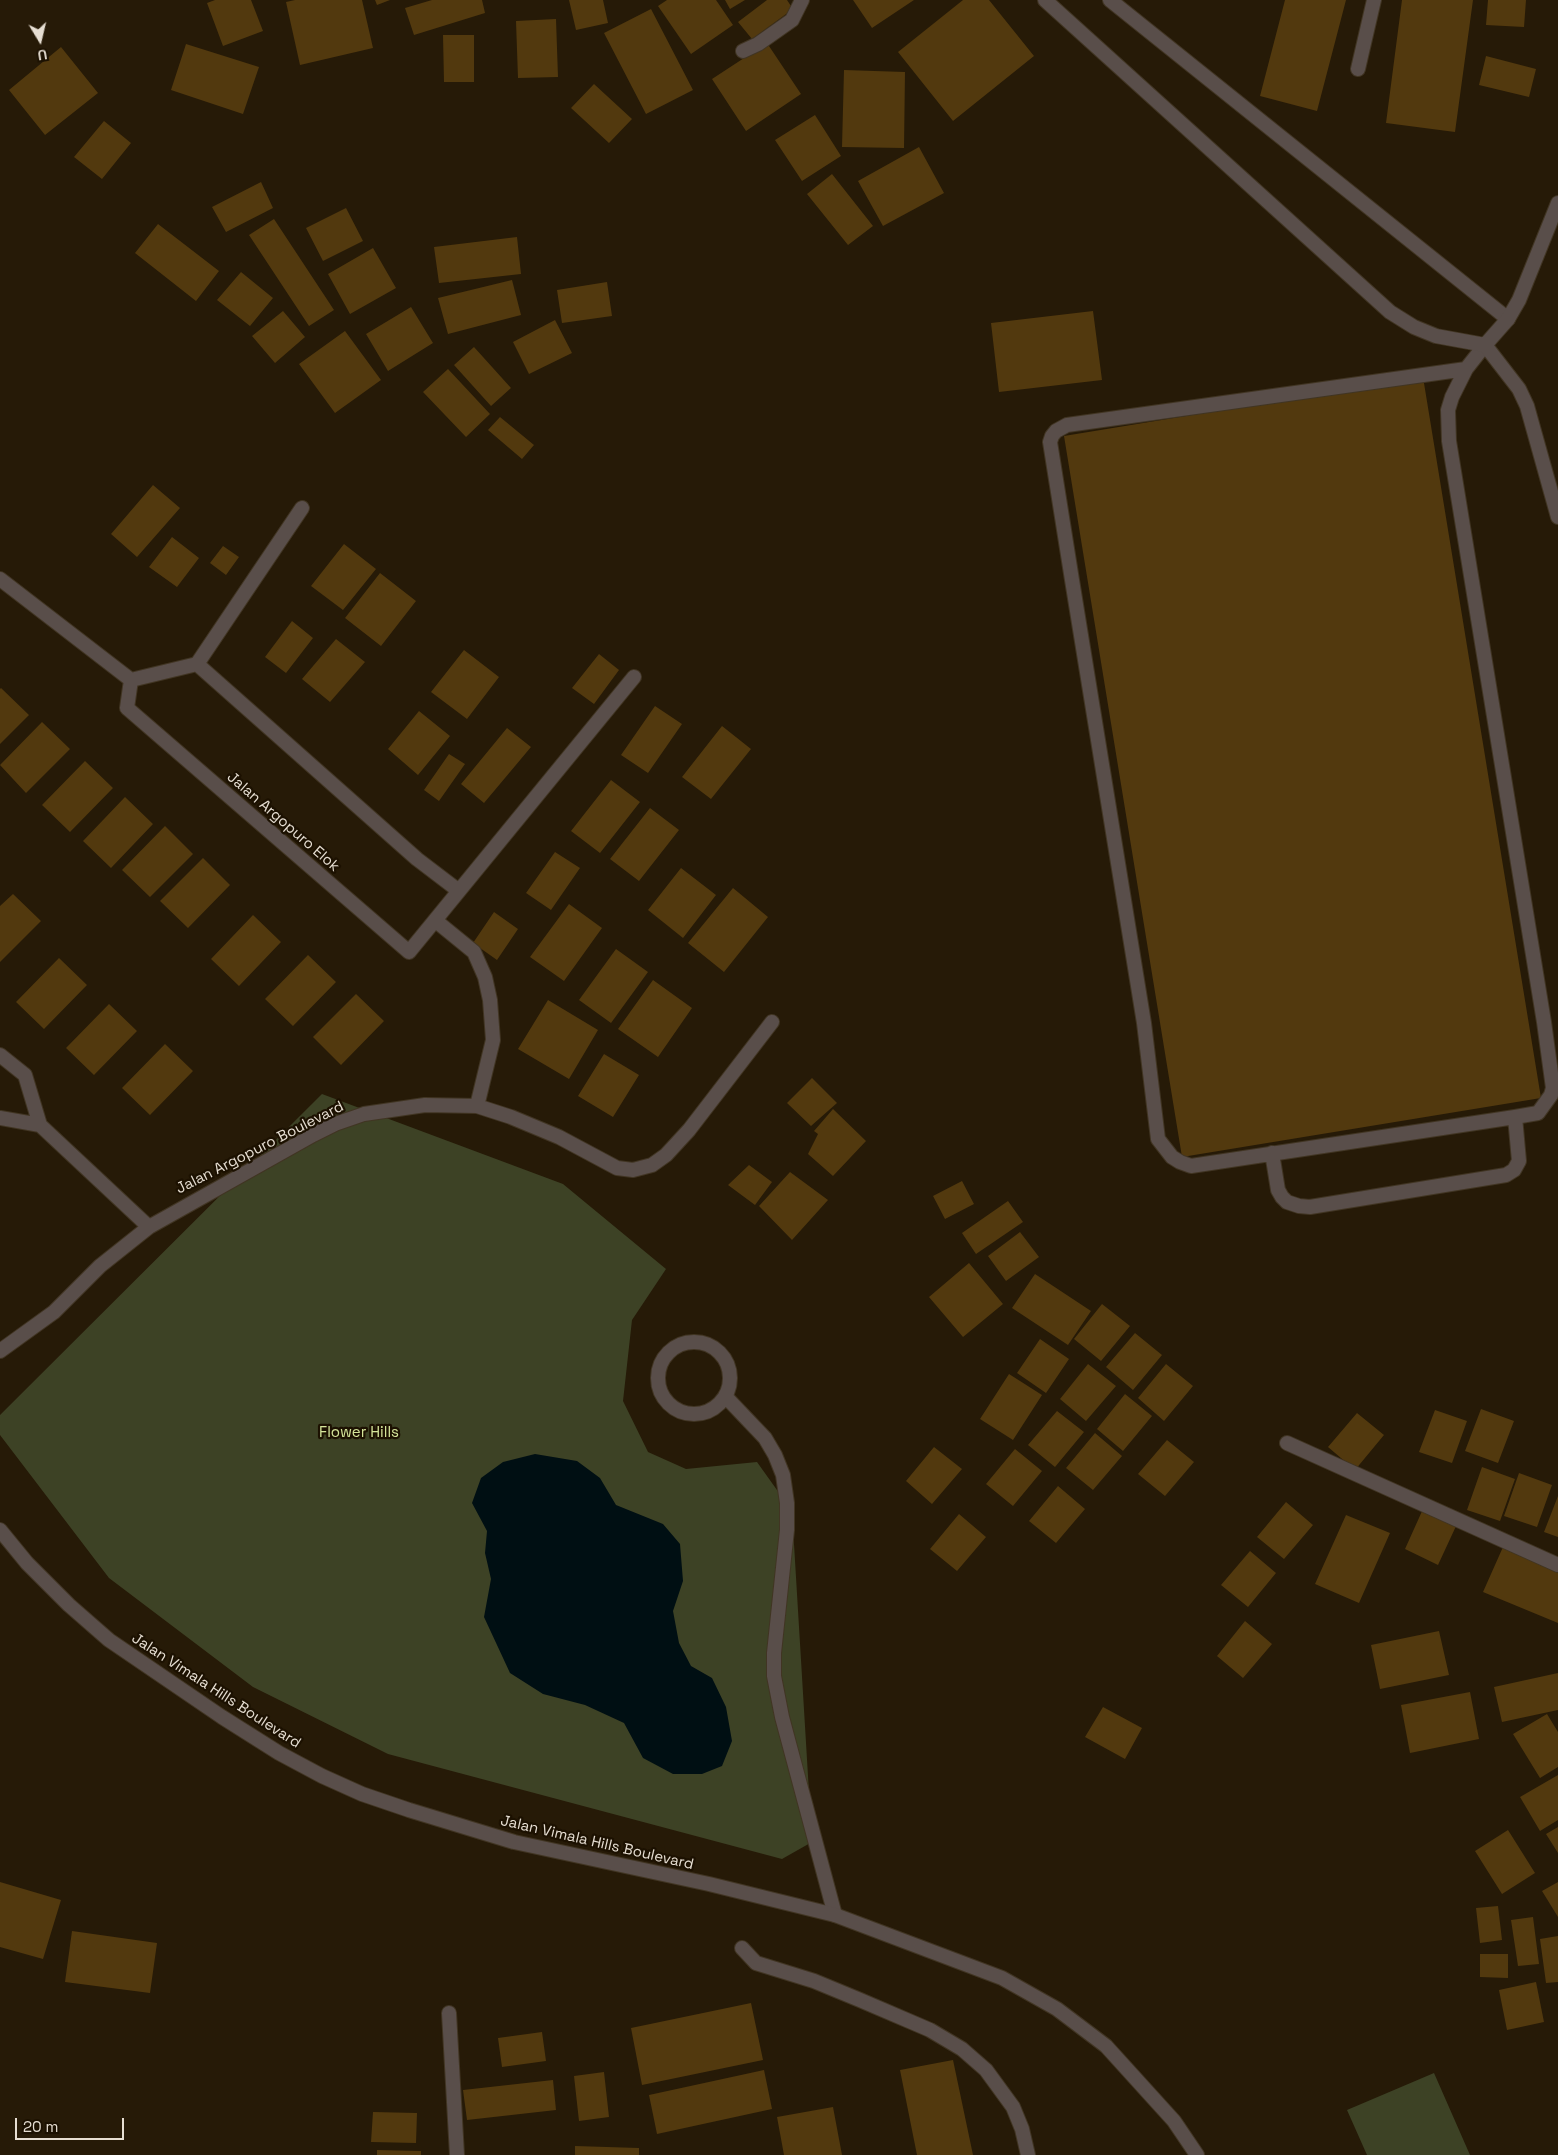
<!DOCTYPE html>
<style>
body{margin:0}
#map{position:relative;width:1558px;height:2155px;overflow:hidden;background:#261a07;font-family:"Space Grotesk",sans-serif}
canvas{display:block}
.north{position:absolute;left:15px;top:15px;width:50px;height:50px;-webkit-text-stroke:4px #1c1101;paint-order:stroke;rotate:171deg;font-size:14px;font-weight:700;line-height:20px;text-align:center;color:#e6ded2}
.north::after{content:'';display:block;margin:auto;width:18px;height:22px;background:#e6ded2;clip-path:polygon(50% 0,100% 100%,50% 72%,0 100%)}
.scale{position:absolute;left:15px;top:2118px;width:109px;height:22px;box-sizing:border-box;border:2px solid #e6ded2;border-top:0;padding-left:6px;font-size:15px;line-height:18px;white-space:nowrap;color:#e6ded2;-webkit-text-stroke:4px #1c1101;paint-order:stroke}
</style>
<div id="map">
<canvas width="1558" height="2155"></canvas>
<div class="north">U</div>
<div class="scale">20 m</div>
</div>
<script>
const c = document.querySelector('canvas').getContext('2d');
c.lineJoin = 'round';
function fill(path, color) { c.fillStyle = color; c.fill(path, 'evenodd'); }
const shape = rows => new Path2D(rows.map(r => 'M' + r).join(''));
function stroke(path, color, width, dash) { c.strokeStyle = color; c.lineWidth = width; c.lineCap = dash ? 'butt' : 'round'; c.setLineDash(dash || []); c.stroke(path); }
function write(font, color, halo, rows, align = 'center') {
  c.font = font + ' "Space Grotesk",sans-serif'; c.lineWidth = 4.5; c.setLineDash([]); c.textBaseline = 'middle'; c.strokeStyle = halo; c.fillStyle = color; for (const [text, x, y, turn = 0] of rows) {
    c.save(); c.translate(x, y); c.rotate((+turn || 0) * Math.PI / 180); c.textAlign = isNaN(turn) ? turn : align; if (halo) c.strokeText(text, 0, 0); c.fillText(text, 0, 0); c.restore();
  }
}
fill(shape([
 [322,1094,563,1184,666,1269,632,1320,623,1401,648,1452,686,1469,757,1462,792,1511,812,1842,782,1859,388,1754,253,1687,109,1578,0,1435,0,1415],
 [1434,2073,1470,2155,1367,2155,1347,2110]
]), '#3d4225');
fill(shape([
 [535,1454,577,1461,600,1478,616,1505,663,1524,680,1544,683,1581,673,1611,679,1643,691,1666,712,1678,726,1707,732,1741,722,1766,702,1774,673,1774,643,1758,624,1723,585,1705,543,1694,510,1673,484,1617,491,1579,485,1553,487,1531,472,1503,481,1478,503,1462]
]), '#000f13');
fill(shape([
 [215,0,251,0,263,31,223,46,207,3],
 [295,0,362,0,373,48,300,65,286,2],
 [375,0,390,0,377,5],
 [432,0,482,0,485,13,414,35,405,8],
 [569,0,603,0,608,23,576,30],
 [667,0,716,0,733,25,691,54,658,6],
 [725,0,745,0,730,9],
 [767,0,787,0,793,9,752,39,738,22],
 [853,0,914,0,872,28],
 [963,0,989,0,1034,56,953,121,898,52],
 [1285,0,1346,0,1317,111,1260,96],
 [1402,0,1473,0,1455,132,1386,123],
 [1488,0,1526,0,1524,27,1486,25],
 [651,9,693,90,646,114,604,33],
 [556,19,558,77,518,78,516,21],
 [443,35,474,35,474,82,444,82],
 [767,43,801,94,746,131,712,79],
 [186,44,259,67,243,114,171,90],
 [61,47,98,93,45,135,9,90],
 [1486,56,1536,69,1529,97,1479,85],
 [844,70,905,72,904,148,842,147],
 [594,84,632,119,609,143,571,108],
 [815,115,841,156,802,181,775,140],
 [104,121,131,143,102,179,74,157],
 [919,147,944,193,883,226,858,181],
 [832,174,873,226,848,245,807,194],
 [261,182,273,208,226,232,212,207],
 [346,208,363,241,323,261,306,228],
 [274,219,334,310,309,326,249,235],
 [158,224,219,271,196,301,135,253],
 [517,237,521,274,439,283,434,247],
 [373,248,396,288,350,314,328,274],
 [241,272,273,298,250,326,217,300],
 [512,280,521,315,448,334,438,298],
 [607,282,612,316,562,323,557,290],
 [411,307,433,343,388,371,366,334],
 [283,311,305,337,275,363,252,336],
 [1093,311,1102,380,999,392,991,323],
 [555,320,572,353,529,374,513,342],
 [345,331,381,380,335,413,299,364],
 [474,347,511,388,491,406,454,365],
 [448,369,490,414,466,437,423,392],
 [1423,377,1541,1098,1182,1157,1064,436],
 [500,417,534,445,522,459,488,430],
 [153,485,180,508,137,557,111,534],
 [172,537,199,558,177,587,149,567],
 [344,544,376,569,343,610,311,586],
 [223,546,239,557,226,575,210,563],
 [380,573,416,601,381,646,345,618],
 [292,621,313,638,286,673,265,657],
 [336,639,365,662,330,702,302,679],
 [464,650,499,677,467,719,431,692],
 [599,654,619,670,594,704,572,688],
 [1,688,29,715,0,744,0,689],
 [655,706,682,724,648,773,621,755],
 [419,711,450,736,418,775,388,749],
 [42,722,70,749,26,793,0,765],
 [722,726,751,749,711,799,682,777],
 [507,728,531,747,484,803,461,784],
 [449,754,465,764,439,801,424,790],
 [85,761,113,788,70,832,42,805],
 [611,780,640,802,600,853,571,831],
 [125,797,153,824,111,868,83,841],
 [650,808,679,830,639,881,610,859],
 [165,826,193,854,150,897,122,870],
 [555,852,580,868,551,910,526,893],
 [203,858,230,885,188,928,160,901],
 [681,868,716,895,683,938,648,910],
 [733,888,768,917,724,972,688,943],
 [13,894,41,921,0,962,0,906],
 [569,904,602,928,564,981,530,957],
 [494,912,518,929,497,960,473,943],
 [253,915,281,942,239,986,211,959],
 [616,949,648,972,611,1023,579,1000],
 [308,955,336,982,293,1026,265,999],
 [59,958,87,985,44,1029,16,1002],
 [653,980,692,1008,658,1057,618,1029],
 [356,994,384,1021,341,1065,313,1037],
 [548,1000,598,1030,569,1079,518,1049],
 [109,1004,137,1031,94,1075,66,1048],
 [165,1044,193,1071,150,1115,122,1088],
 [604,1054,639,1075,613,1117,578,1096],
 [812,1078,837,1103,811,1126,787,1103],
 [833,1109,866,1141,833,1176,808,1154,818,1134,814,1131],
 [749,1165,772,1182,755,1205,728,1185],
 [790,1172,828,1200,792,1240,759,1206],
 [962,1181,974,1204,945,1219,933,1196],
 [1008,1201,1023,1222,976,1254,962,1233],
 [1020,1232,1039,1257,1006,1281,988,1256],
 [969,1263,1003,1304,963,1337,929,1297],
 [1035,1274,1091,1311,1068,1345,1012,1308],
 [1102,1304,1130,1326,1101,1361,1074,1339],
 [1135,1333,1162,1355,1133,1390,1106,1367],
 [1040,1339,1069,1359,1046,1393,1017,1373],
 [1088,1364,1116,1386,1086,1421,1060,1399],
 [1166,1364,1193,1386,1164,1421,1138,1398],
 [1009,1374,1042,1395,1013,1440,980,1419],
 [1125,1394,1152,1416,1123,1451,1097,1429],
 [1481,1409,1514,1421,1498,1463,1465,1451],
 [1435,1410,1467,1421,1452,1463,1419,1452],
 [1057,1411,1084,1432,1055,1467,1028,1445],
 [1357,1413,1384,1435,1355,1470,1328,1447],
 [1095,1433,1122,1456,1093,1490,1066,1468],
 [1167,1440,1194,1462,1165,1496,1138,1474],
 [934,1447,962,1469,932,1504,906,1481],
 [1015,1449,1042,1471,1013,1506,986,1484],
 [1482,1467,1515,1479,1500,1521,1467,1510],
 [1519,1473,1552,1485,1537,1527,1504,1516],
 [1058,1486,1085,1509,1056,1543,1029,1521],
 [1558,1496,1558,1537,1544,1532],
 [1286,1502,1313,1525,1284,1559,1257,1537],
 [1423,1509,1457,1524,1438,1565,1405,1549],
 [959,1514,986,1537,957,1571,930,1549],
 [1346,1515,1390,1533,1359,1603,1315,1584],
 [1503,1547,1558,1571,1558,1623,1483,1592],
 [1250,1551,1276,1573,1248,1607,1221,1585],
 [1245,1621,1272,1644,1243,1678,1217,1656],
 [1439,1631,1449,1675,1380,1689,1371,1645],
 [1558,1673,1558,1710,1502,1722,1494,1687],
 [1470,1692,1479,1739,1410,1753,1401,1705],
 [1103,1707,1142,1728,1125,1759,1085,1737],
 [1547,1714,1558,1732,1558,1767,1540,1778,1513,1734],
 [1558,1775,1558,1820,1540,1831,1520,1797],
 [1558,1827,1558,1853,1546,1834],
 [1508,1830,1535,1873,1502,1894,1475,1851],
 [0,1882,61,1900,43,1959,0,1947],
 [1558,1882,1558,1917,1542,1891],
 [1498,1906,1502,1940,1480,1943,1476,1908],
 [1533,1917,1539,1964,1518,1966,1511,1920],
 [72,1931,157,1943,150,1993,65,1982],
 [1558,1936,1558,1982,1546,1983,1540,1939],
 [1480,1954,1508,1954,1508,1978,1480,1977],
 [1536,1982,1544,2022,1507,2030,1499,1990],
 [751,2003,763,2060,642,2085,631,2028],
 [542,2032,546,2061,502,2067,498,2038],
 [953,2060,973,2155,917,2155,900,2070],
 [764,2070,772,2109,657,2134,649,2095],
 [604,2072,609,2117,579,2121,574,2076],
 [553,2080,556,2110,467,2120,463,2090],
 [833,2107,842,2155,784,2155,777,2117],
 [373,2112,417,2113,416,2143,371,2142],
 [575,2146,639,2148,639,2155,575,2155],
 [377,2150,421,2151,421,2155,377,2155]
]), '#52390e');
const service = shape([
 [1110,0,1508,319],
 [1358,69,1374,0],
 [1466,369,1067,425,1056,431,1052,436,1050,442,1072,580,1144,1023,1158,1139,1172,1157,1180,1162,1191,1166,1515,1117,1538,1113,1551,1095,1553,1088,1544,1022,1449,441,1448,410,1452,397,1466,369,1485,345],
 [1272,1153,1278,1190,1282,1197,1287,1202,1299,1206,1310,1207,1506,1175,1514,1170,1519,1161,1515,1117],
 '658 1378a36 36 0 1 1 72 0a36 36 0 1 1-72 0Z',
 [725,1396,765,1438,775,1455,783,1475,787,1503,787,1530,774,1653,774,1676,782,1717,835,1915]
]);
const minor = shape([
 [1045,0,1390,312,1414,327,1436,336,1485,345,1519,389,1527,406,1558,517],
 [743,51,758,44,792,20,802,0],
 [1485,345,1508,319,1519,300,1558,203],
 [0,579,131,680],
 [197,664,302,508],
 [131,680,127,708,409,952,634,677],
 [131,680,197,664,417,859,459,891],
 [436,921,474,952,485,977,490,1000,493,1040,477,1106],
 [0,1055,25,1075,40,1125,149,1227],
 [0,1118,40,1125],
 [0,1351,54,1312,100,1266,149,1227,313,1135,335,1124,364,1114,425,1105,477,1106,511,1117,559,1137,617,1168,633,1170,652,1165,666,1155,689,1130,772,1022],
 [1287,1443,1558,1565],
 [0,1530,27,1563,69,1605,109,1640,222,1717,279,1753,322,1776,362,1794,409,1810,514,1842,709,1884,835,1915,1002,1978,1057,2009,1106,2046,1174,2121,1197,2155],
 [742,1948,756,1963,814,1981,860,2000,930,2030,962,2049,986,2070,1013,2107,1022,2129,1028,2155],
 [449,2013,457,2155]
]);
stroke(service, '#413523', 16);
stroke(minor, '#413523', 16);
stroke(service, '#594e4a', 14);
stroke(minor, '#594e4a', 14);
write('15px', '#e6ded2', '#1c1101', [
 ["Jalan Argopuro Elok",283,822,41],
 ["Jalan Argopuro Boulevard",260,1148,-27],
 ["Jalan Vimala Hills Boulevard",216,1691,33],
 ["Jalan Vimala Hills Boulevard",597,1843,13]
]);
write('15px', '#d5e59a', '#1c1101', [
 ["Flower Hills",359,1433]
]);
</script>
